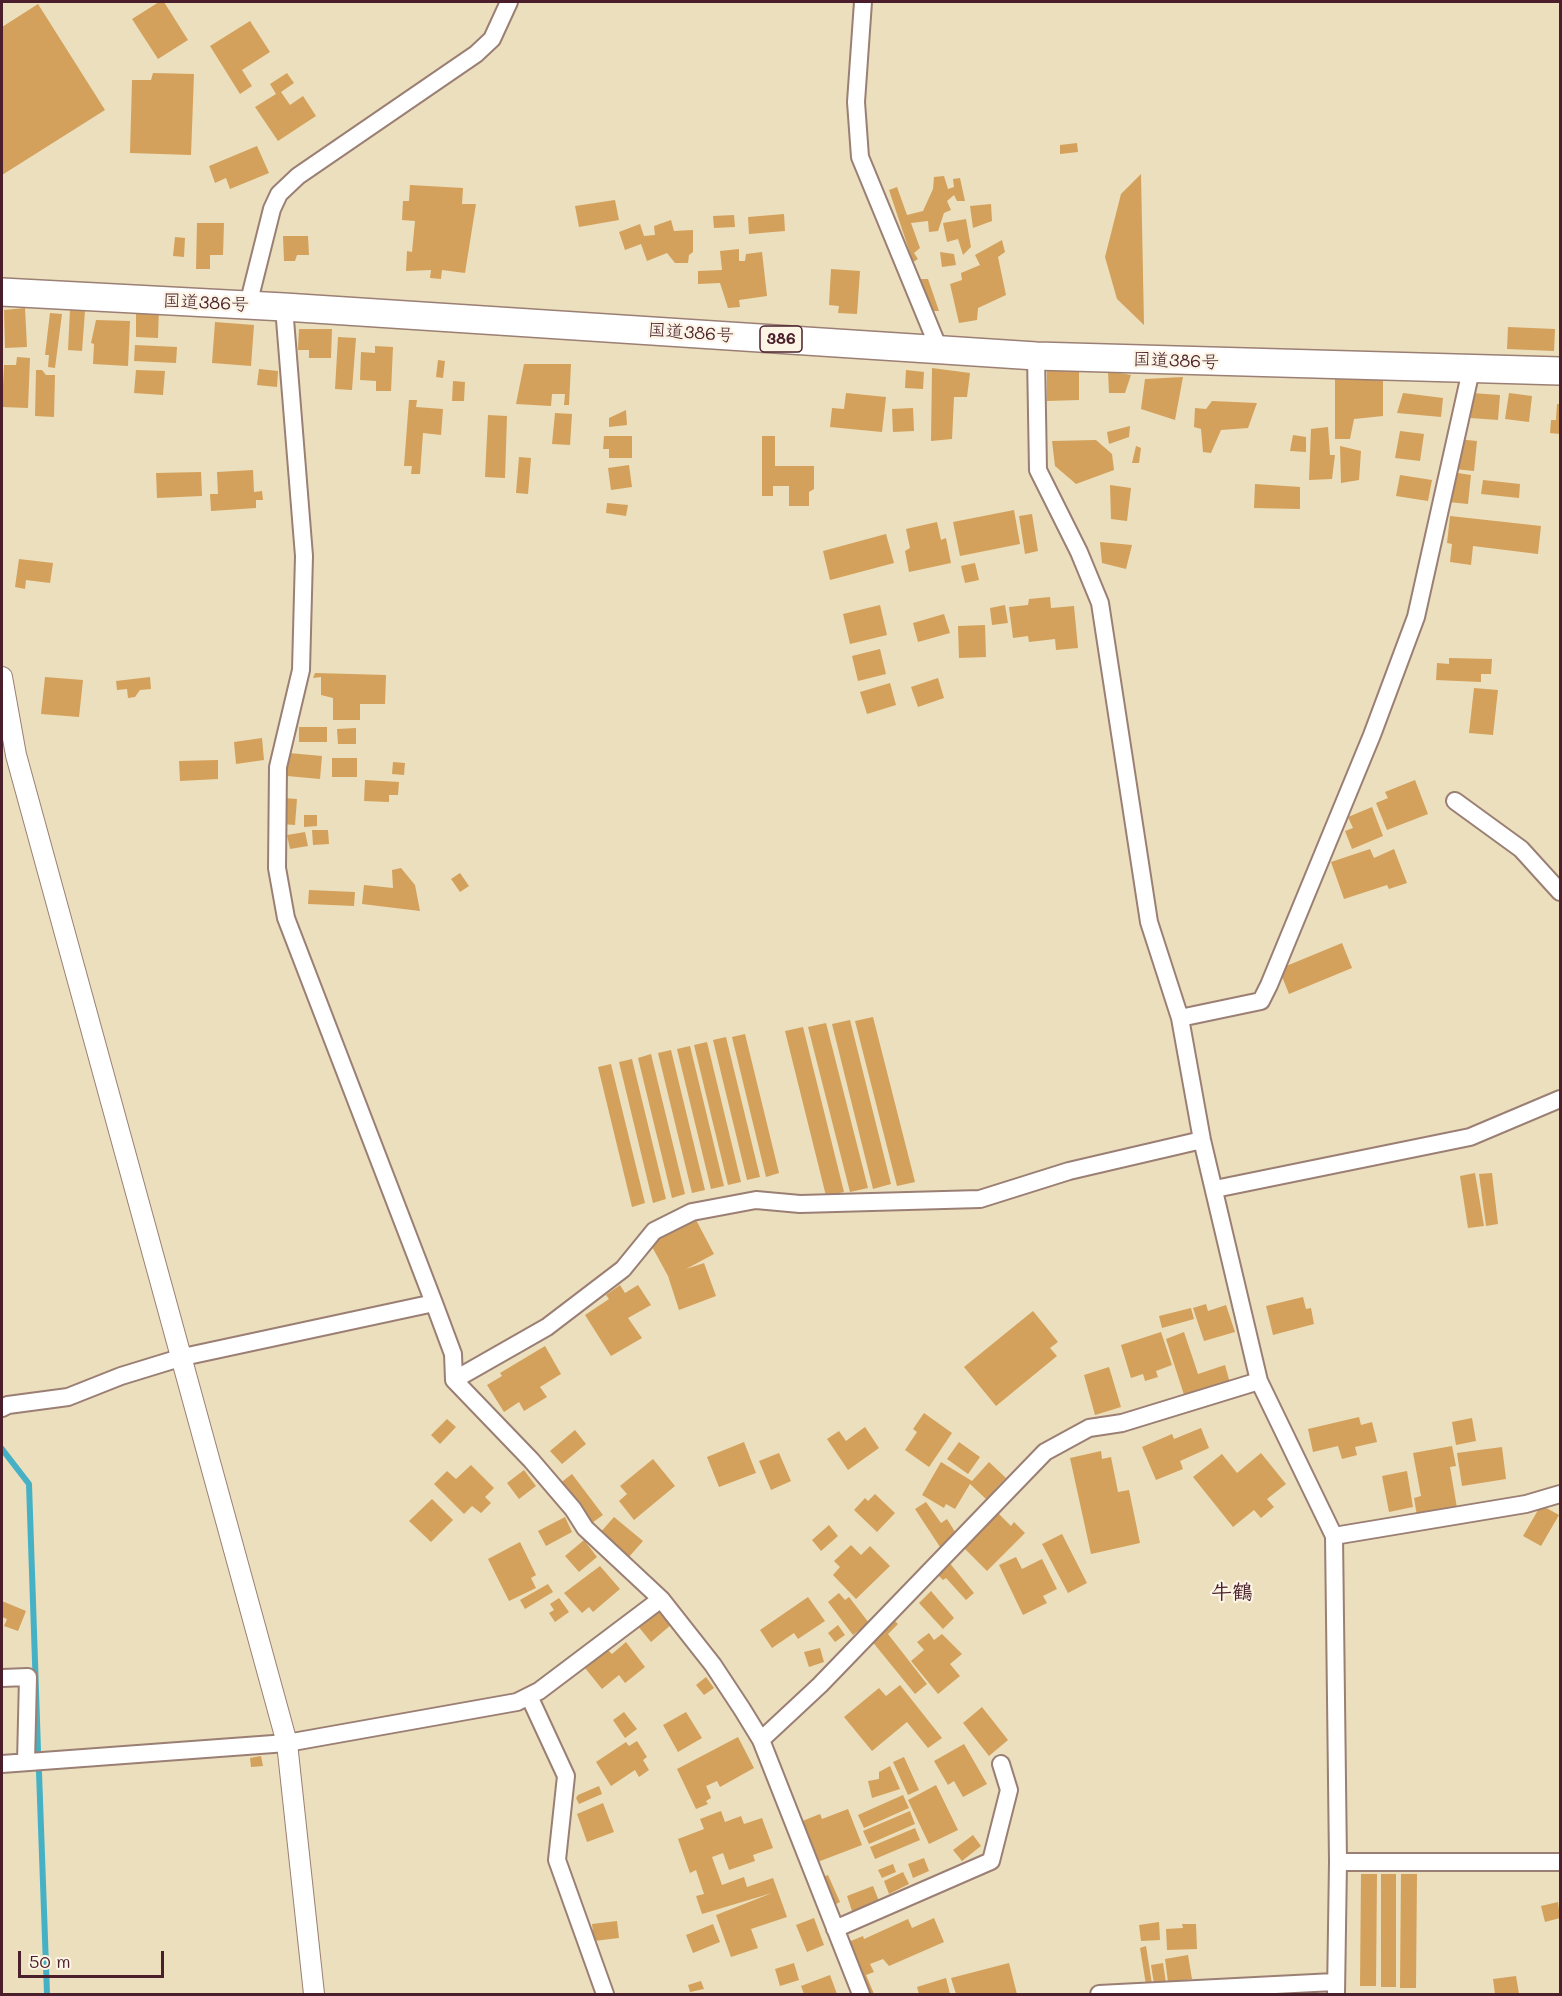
<!DOCTYPE html>
<meta charset="utf-8">
<style>
body{margin:0}
#map{position:relative;width:1562px;height:1996px;overflow:hidden;background:#ecdfbd;font-family:Mali,sans-serif}
canvas{display:block}
.frame{position:absolute;inset:0;border:3px solid #4a1f2b;pointer-events:none}
.scale{position:absolute;left:18px;top:1951px;width:146px;height:27px;box-sizing:border-box;border:3px solid #4a1f2b;border-top:0;padding-left:8px;font-size:18px;line-height:21px;white-space:nowrap;color:#4a1f2b;-webkit-text-stroke:4px #fcf5e5;paint-order:stroke}
</style>
<div id="map">
<canvas width="1562" height="1996"></canvas>
<div class="frame"></div>
<div class="scale">50 m</div>
</div>
<script>
const c = document.querySelector('canvas').getContext('2d');
c.lineJoin = 'round';
const shape = rows => new Path2D(rows.map(r => 'M' + r).join(''));
function stroke(path, color, width, dash) { c.strokeStyle = color; c.lineWidth = width; c.lineCap = dash ? 'butt' : 'round'; c.setLineDash(dash || []); c.stroke(path); }
function fill(path, color) { c.fillStyle = color; c.fill(path, 'evenodd'); }
function write(font, color, halo, rows, align = 'center') {
  c.font = font + ' Mali,"Klee One",sans-serif'; c.lineWidth = 4.5; c.setLineDash([]); c.textBaseline = 'middle'; c.strokeStyle = halo; c.fillStyle = color; for (const [text, x, y, turn = 0] of rows) {
    c.save(); c.translate(x, y); c.rotate((+turn || 0) * Math.PI / 180); c.textAlign = isNaN(turn) ? turn : align; if (halo) c.strokeText(text, 0, 0); c.fillText(text, 0, 0); c.restore();
  }
}
stroke(shape([
 [2,1449,29,1484,38,1750],
 [39,1772,47,1994]
]), '#46b1c4', 6);
fill(shape([
 [159,2,164,2,188,40,158,59,132,19],
 [38,4,105,110,2,175,2,27],
 [250,21,270,52,242,70,252,86,240,94,210,46],
 [153,73,194,74,191,155,130,153,132,80,151,80],
 [287,73,294,83,281,92,290,105,303,96,316,116,278,141,255,107,276,94,270,84],
 [1077,143,1078,152,1060,154,1060,145],
 [257,146,269,173,230,189,226,178,215,183,209,166],
 [1141,174,1144,325,1117,299,1105,257,1121,194],
 [944,176,948,189,954,187,953,179,960,178,965,201,957,201,954,195,947,201,951,210,944,213,938,231,929,232,928,221,911,223,920,248,914,253,918,259,913,262,889,190,897,187,907,215,923,211,933,189,934,177],
 [410,185,463,188,462,204,476,204,465,273,442,270,441,279,430,278,431,270,406,271,407,251,412,252,415,221,402,220,403,201,409,201],
 [615,200,619,220,579,227,575,206],
 [991,204,992,221,973,228,970,206],
 [784,214,785,231,749,234,748,217],
 [734,215,735,227,714,228,713,216],
 [966,219,971,247,963,255,958,239,947,242,943,223],
 [671,220,674,231,693,230,693,252,689,255,688,263,675,263,667,253,647,261,641,244,625,250,619,232,640,224,644,236,655,235,654,226],
 [197,223,224,223,223,255,210,255,210,269,196,269],
 [283,236,308,236,309,255,297,255,295,261,284,261],
 [175,237,185,238,184,257,173,256],
 [1002,240,1005,252,998,257,1006,295,978,308,977,320,959,323,950,284,962,280,961,273,980,265,975,255],
 [739,249,739,261,745,261,746,254,762,252,767,296,739,300,740,307,728,308,720,283,698,284,698,271,722,270,720,251],
 [940,252,954,254,956,265,942,267],
 [831,269,860,271,857,314,838,313,839,306,829,305],
 [920,279,928,279,939,311,932,311],
 [25,308,27,347,5,348,4,310],
 [136,308,159,308,158,338,136,337],
 [70,310,85,311,82,351,68,350],
 [50,313,62,314,55,368,48,367,49,355,45,355],
 [96,320,130,321,128,366,93,364,94,344,91,343],
 [215,322,254,325,251,366,212,363],
 [1508,327,1555,329,1554,351,1507,349],
 [299,329,332,329,331,358,309,358,309,350,298,350],
 [338,337,356,338,352,390,335,389],
 [135,345,177,347,176,363,134,361],
 [375,346,393,347,391,391,376,391,376,381,360,380,361,352,375,353],
 [17,357,30,358,28,408,2,407,4,365,16,365],
 [438,360,445,361,443,378,436,377],
 [524,364,571,364,569,405,564,405,565,394,552,394,551,406,516,404],
 [1079,367,1079,400,1047,401,1047,368],
 [932,368,970,373,967,397,954,397,952,439,931,441],
 [259,369,278,371,277,387,257,385],
 [36,370,42,370,46,375,55,375,54,417,35,416],
 [136,370,165,371,163,395,134,393],
 [906,370,924,372,923,389,905,388],
 [1108,371,1131,375,1125,393,1109,393],
 [1183,377,1175,420,1141,409,1145,379],
 [1335,378,1383,378,1383,416,1354,419,1350,439,1335,439],
 [453,381,465,382,464,401,452,401],
 [846,393,886,397,882,432,830,427,832,408,844,409],
 [1403,393,1443,398,1441,417,1397,413],
 [1472,393,1500,395,1498,420,1470,418],
 [1509,393,1532,396,1529,422,1505,419],
 [409,400,417,400,416,407,443,409,441,435,423,433,420,474,411,474,412,466,404,466],
 [1212,401,1257,403,1248,428,1221,430,1211,453,1203,452,1201,429,1194,427,1195,408,1206,409],
 [1557,404,1560,404,1560,434,1550,433,1551,420,1556,420],
 [913,408,914,431,893,432,892,409],
 [626,410,627,425,609,427,609,418],
 [555,413,572,414,570,445,552,444],
 [488,415,507,416,505,478,485,477],
 [1130,426,1129,437,1109,444,1107,432],
 [1328,427,1330,455,1335,455,1332,479,1309,480,1311,429],
 [1400,431,1424,434,1420,461,1395,458],
 [1293,435,1306,437,1306,452,1290,451],
 [604,436,632,436,632,458,609,458,609,449,603,449],
 [762,436,775,436,775,466,814,466,814,489,809,492,809,506,789,506,789,486,773,486,773,496,762,496],
 [1457,439,1477,441,1474,471,1454,469],
 [1096,440,1112,454,1114,470,1076,484,1055,466,1052,441],
 [1136,446,1141,448,1139,463,1132,463],
 [1340,446,1361,451,1359,480,1341,483],
 [519,457,531,458,528,494,516,493],
 [629,465,632,487,611,490,608,468],
 [253,470,254,492,262,491,263,500,256,500,256,508,211,511,210,494,218,494,217,472],
 [201,472,202,496,157,498,156,473],
 [1451,472,1471,475,1468,504,1448,502],
 [1400,475,1432,480,1428,501,1396,496],
 [1483,480,1520,484,1519,498,1481,494],
 [1255,484,1300,487,1300,509,1254,508],
 [1110,485,1131,488,1127,521,1111,519],
 [607,503,628,505,626,516,606,513],
 [1014,510,1020,544,960,556,953,522],
 [1032,514,1038,551,1025,554,1019,516],
 [1450,516,1541,526,1538,554,1473,546,1471,565,1450,562,1452,544,1447,543],
 [937,522,941,540,946,538,951,563,909,572,905,551,910,548,906,529],
 [886,534,894,563,830,580,823,551],
 [1100,542,1132,545,1126,569,1102,563],
 [19,559,53,563,50,583,26,580,25,589,15,587],
 [975,563,979,580,965,583,961,566],
 [1050,597,1051,608,1074,606,1078,648,1056,650,1055,639,1029,642,1028,636,1013,638,1009,607,1028,605,1029,599],
 [880,605,887,635,850,644,843,614],
 [1005,605,1008,623,992,625,990,608],
 [944,614,950,633,918,642,913,623],
 [985,625,986,657,959,658,958,626],
 [880,649,886,674,858,681,852,656],
 [1449,658,1492,659,1491,674,1481,674,1481,682,1436,680,1437,663,1449,664],
 [315,673,386,675,385,704,360,704,360,720,333,720,333,698,321,695,321,677,313,678],
 [45,677,83,680,79,717,41,714],
 [150,677,151,689,140,690,135,697,128,698,127,689,117,690,116,681],
 [938,678,944,698,918,707,911,687],
 [890,683,896,705,867,714,860,692],
 [1474,688,1498,690,1493,735,1469,733],
 [299,727,327,727,327,742,299,742],
 [356,728,356,744,338,744,337,729],
 [262,738,264,760,236,764,234,742],
 [289,753,322,756,320,779,287,776],
 [332,758,357,758,357,777,332,777],
 [218,760,218,779,180,781,179,761],
 [393,762,405,763,404,775,392,774],
 [365,780,399,782,398,795,389,795,389,802,364,801],
 [1415,780,1428,814,1387,830,1376,803,1388,798,1385,792],
 [283,798,297,799,295,825,281,824],
 [1372,807,1383,836,1352,849,1345,831,1353,828,1348,817],
 [304,815,317,815,317,826,304,827],
 [312,830,328,830,329,844,313,845],
 [305,832,308,846,290,849,287,835],
 [1370,849,1374,858,1394,849,1407,883,1389,889,1387,885,1344,899,1331,862],
 [401,868,415,885,420,911,362,904,364,885,393,888,392,870],
 [460,873,469,886,460,892,451,879],
 [309,890,355,892,354,906,308,904],
 [1342,943,1352,968,1289,994,1279,969],
 [873,1017,915,1182,897,1186,855,1021],
 [850,1020,891,1184,873,1189,832,1024],
 [826,1023,868,1188,850,1192,808,1027],
 [803,1027,844,1192,826,1196,785,1031],
 [745,1034,779,1173,766,1177,732,1037],
 [726,1037,760,1177,747,1180,713,1040],
 [707,1042,741,1182,728,1185,694,1045],
 [690,1046,724,1186,711,1189,677,1049],
 [671,1050,705,1190,692,1193,658,1053],
 [651,1054,685,1194,672,1198,638,1058],
 [632,1059,666,1199,653,1203,619,1062],
 [611,1064,645,1203,632,1207,598,1067],
 [1475,1173,1484,1226,1468,1228,1460,1176],
 [1492,1173,1498,1224,1486,1226,1479,1174],
 [695,1218,714,1254,686,1269,704,1263,716,1296,679,1310,668,1276,650,1243],
 [620,1285,625,1293,638,1285,651,1305,628,1318,642,1338,611,1356,585,1315,609,1299,606,1295],
 [1303,1297,1306,1309,1311,1308,1314,1324,1273,1335,1266,1306],
 [1206,1304,1208,1311,1226,1305,1235,1332,1204,1341,1193,1308],
 [1191,1308,1194,1319,1162,1328,1159,1316],
 [1033,1311,1058,1342,1050,1348,1057,1356,996,1406,964,1367],
 [1161,1332,1172,1365,1156,1371,1158,1377,1145,1381,1143,1374,1131,1378,1121,1345],
 [1184,1332,1198,1374,1225,1365,1230,1383,1185,1398,1166,1339],
 [545,1346,561,1374,540,1387,547,1397,524,1411,519,1402,504,1412,487,1385,502,1376,500,1373],
 [1109,1367,1121,1407,1095,1415,1084,1375],
 [924,1413,952,1433,929,1467,905,1450,917,1432,913,1429],
 [1359,1417,1361,1425,1372,1422,1377,1442,1355,1447,1357,1455,1342,1459,1338,1446,1313,1452,1308,1429],
 [1472,1418,1476,1441,1456,1445,1452,1422],
 [447,1419,456,1427,440,1444,431,1435],
 [865,1427,879,1448,848,1470,827,1439,839,1431,846,1441],
 [1201,1428,1209,1448,1180,1461,1183,1469,1156,1480,1142,1447,1172,1434,1174,1439],
 [575,1430,586,1444,562,1464,550,1451],
 [744,1442,756,1473,719,1487,707,1457],
 [959,1442,980,1457,968,1474,947,1459],
 [1452,1446,1456,1466,1450,1467,1457,1508,1417,1516,1414,1498,1421,1496,1413,1453],
 [1502,1447,1506,1479,1462,1486,1457,1453],
 [1101,1451,1102,1459,1111,1457,1118,1492,1129,1490,1140,1543,1091,1554,1070,1458],
 [779,1453,791,1481,771,1490,759,1461],
 [1261,1453,1286,1484,1267,1499,1274,1507,1261,1518,1254,1510,1233,1527,1193,1477,1222,1454,1237,1473],
 [653,1459,675,1486,634,1520,619,1501,627,1494,620,1486],
 [941,1462,972,1481,989,1462,1006,1478,986,1499,970,1484,955,1509,946,1504,944,1508,922,1495],
 [471,1465,494,1488,485,1497,491,1503,481,1513,472,1506,464,1514,434,1484,447,1471,456,1479],
 [524,1470,536,1486,519,1499,507,1483],
 [1407,1471,1413,1507,1389,1512,1382,1476],
 [572,1474,603,1515,589,1525,559,1484],
 [875,1494,895,1513,877,1532,854,1510,865,1498,868,1501],
 [432,1499,453,1520,431,1542,409,1521],
 [926,1502,941,1523,947,1519,957,1535,940,1547,915,1509],
 [1541,1505,1559,1515,1541,1546,1523,1536],
 [996,1511,1011,1526,1014,1522,1025,1533,987,1571,962,1546],
 [565,1517,572,1532,546,1546,538,1531],
 [614,1517,643,1541,628,1558,599,1534],
 [829,1525,838,1536,821,1551,812,1540],
 [1062,1534,1087,1583,1068,1593,1042,1544],
 [584,1540,597,1557,579,1572,565,1556],
 [520,1542,536,1575,531,1578,536,1588,509,1601,488,1559],
 [851,1545,861,1555,870,1546,890,1566,856,1599,833,1575,840,1567,834,1561],
 [1016,1557,1022,1569,1042,1559,1057,1589,1043,1596,1047,1603,1023,1615,999,1565],
 [948,1561,974,1593,966,1600,946,1578,943,1580,936,1573],
 [600,1566,620,1589,593,1612,589,1607,582,1613,564,1593],
 [548,1584,553,1592,525,1609,520,1600],
 [931,1591,954,1618,943,1629,919,1603],
 [839,1593,845,1600,849,1597,869,1623,853,1635,828,1602],
 [808,1597,825,1621,798,1639,794,1633,772,1648,760,1630],
 [559,1598,569,1612,555,1622,549,1613,554,1610,550,1604],
 [2,1601,26,1611,18,1631,4,1626,7,1619,2,1617],
 [658,1607,672,1624,651,1642,637,1625],
 [891,1617,898,1624,888,1634,927,1684,915,1694,871,1640],
 [838,1625,845,1635,835,1642,828,1633],
 [929,1633,934,1640,942,1634,962,1654,950,1664,960,1676,938,1694,911,1661,924,1650,917,1642],
 [626,1642,645,1667,625,1683,619,1675,602,1689,585,1668,608,1650,612,1654],
 [820,1648,824,1662,809,1667,804,1652],
 [706,1677,714,1688,704,1695,696,1685],
 [900,1685,942,1738,928,1748,907,1722,872,1751,844,1717,879,1688,886,1696],
 [982,1707,1008,1740,989,1756,963,1723],
 [624,1712,637,1729,625,1738,613,1720],
 [686,1712,702,1738,678,1752,663,1725],
 [738,1737,754,1768,720,1787,717,1781,706,1786,711,1798,706,1801,708,1804,696,1809,677,1769],
 [637,1741,647,1757,643,1760,649,1770,639,1777,635,1770,611,1786,596,1762,626,1742,629,1746],
 [964,1744,987,1784,963,1797,954,1781,948,1785,934,1761],
 [261,1756,263,1766,251,1767,250,1758],
 [904,1757,919,1790,908,1795,893,1762],
 [890,1766,900,1789,872,1798,868,1781,879,1779,879,1772],
 [936,1785,958,1830,929,1844,908,1800],
 [599,1786,602,1794,579,1804,576,1798,578,1795],
 [903,1795,909,1808,864,1828,858,1815],
 [603,1803,614,1832,587,1842,577,1814],
 [848,1809,862,1845,815,1863,800,1822,820,1814,822,1819],
 [721,1811,725,1822,741,1816,744,1824,762,1818,773,1848,753,1855,755,1861,729,1870,723,1853,712,1857,722,1885,744,1877,747,1887,773,1878,787,1917,751,1929,758,1948,731,1957,716,1915,772,1893,702,1914,696,1896,704,1894,696,1870,690,1873,678,1839,704,1829,700,1819],
 [910,1811,915,1824,869,1844,863,1831],
 [915,1828,920,1840,875,1859,870,1847],
 [973,1835,981,1846,962,1861,953,1850],
 [924,1858,929,1871,913,1878,908,1864],
 [893,1864,896,1872,882,1878,878,1870],
 [903,1872,909,1884,889,1894,884,1881],
 [1361,1874,1377,1874,1376,1986,1360,1986],
 [1381,1874,1396,1874,1396,1987,1381,1987],
 [1401,1874,1417,1874,1416,1988,1400,1988],
 [828,1875,840,1902,832,1906,820,1878],
 [873,1886,879,1901,852,1911,847,1896],
 [1558,1902,1560,1918,1545,1922,1541,1906],
 [814,1918,824,1945,807,1952,796,1925],
 [934,1918,944,1942,889,1966,883,1959,870,1964,874,1972,866,1975,874,1994,869,1994,846,1943,863,1936,864,1939,908,1919,912,1928],
 [617,1921,619,1938,594,1941,592,1924],
 [1159,1922,1160,1940,1141,1941,1139,1925],
 [713,1924,720,1942,693,1953,686,1935],
 [1182,1924,1196,1924,1197,1949,1167,1950,1166,1929,1183,1928],
 [1146,1946,1152,1984,1146,1985,1140,1948],
 [1188,1955,1192,1979,1168,1982,1165,1959],
 [794,1963,799,1980,780,1986,775,1969],
 [1009,1963,1017,1994,956,1994,951,1978],
 [1163,1963,1166,1983,1154,1984,1151,1965],
 [830,1975,837,1994,804,1994,801,1986],
 [1516,1976,1519,1994,1495,1994,1493,1979],
 [946,1978,950,1994,919,1994,917,1987],
 [701,1981,704,1989,690,1992,688,1985]
]), '#d3a15b');
const minor = shape([
 [863,2,856,102,860,157,939,349],
 [248,305,272,209,279,194,298,176,476,54,492,39,509,2],
 [284,307,304,556,301,670,278,767,277,868,286,918,434,1303,453,1354,454,1380,531,1460,573,1509,585,1528,661,1599,713,1665,742,1709,761,1740,861,1994],
 [1036,356,1038,470,1079,552,1100,603,1149,922,1180,1018,1202,1140,1259,1381,1334,1536,1338,1862,1336,1994],
 [1455,801,1521,849,1560,892],
 [1180,1018,1261,1001,1269,985,1372,735,1416,617,1471,370],
 [1215,1189,1470,1137,1560,1099],
 [454,1380,547,1327,623,1269,654,1231,692,1212,756,1200,800,1204,980,1199,1069,1171,1202,1140],
 [2,1408,8,1405,68,1397,121,1376,183,1357,434,1303],
 [1334,1536,1526,1504,1560,1494],
 [2,1678,28,1677,26,1762],
 [529,1696,566,1776,557,1860,605,1994],
 [761,1740,820,1685,1045,1452,1089,1428,1122,1423,1259,1381],
 [2,1764,287,1743,517,1702,539,1691,661,1599],
 [1338,1862,1560,1862],
 [835,1929,991,1861,1009,1790,1001,1764],
 [1099,1994,1334,1982]
]);
const tertiary = shape([
 [2,677,16,755,287,1743,314,1994]
]);
const trunk = shape([
 [2,292,284,307,1036,356,1560,371]
]);
stroke(minor, '#9b7f74', 20);
stroke(tertiary, '#9b7f74', 22);
stroke(trunk, '#9b7f74', 30);
stroke(minor, '#fff', 16);
stroke(tertiary, '#fff', 20);
stroke(trunk, '#fff', 27);
for (const [x, y, w] of [
 [781,339,42]
]) { const box = new Path2D(); box.roundRect(x - w / 2, y - 13, w, 26, 4.5); c.fillStyle = '#fcf5e5'; c.fill(box); stroke(box, '#4a1f2b', 1.5); }
write('bold 16px', '#4a1f2b', null, [
 ["386",781,339]
]);
write('18px', '#4a1f2b', '#fcf5e5', [
 ["国道386号",206,303,3],
 ["国道386号",691,333,4],
 ["国道386号",1176,361,2]
]);
write('bold 21px', '#4a1f2b', '#fcf5e5', [
 ["牛鶴",1232,1593]
]);
</script>
